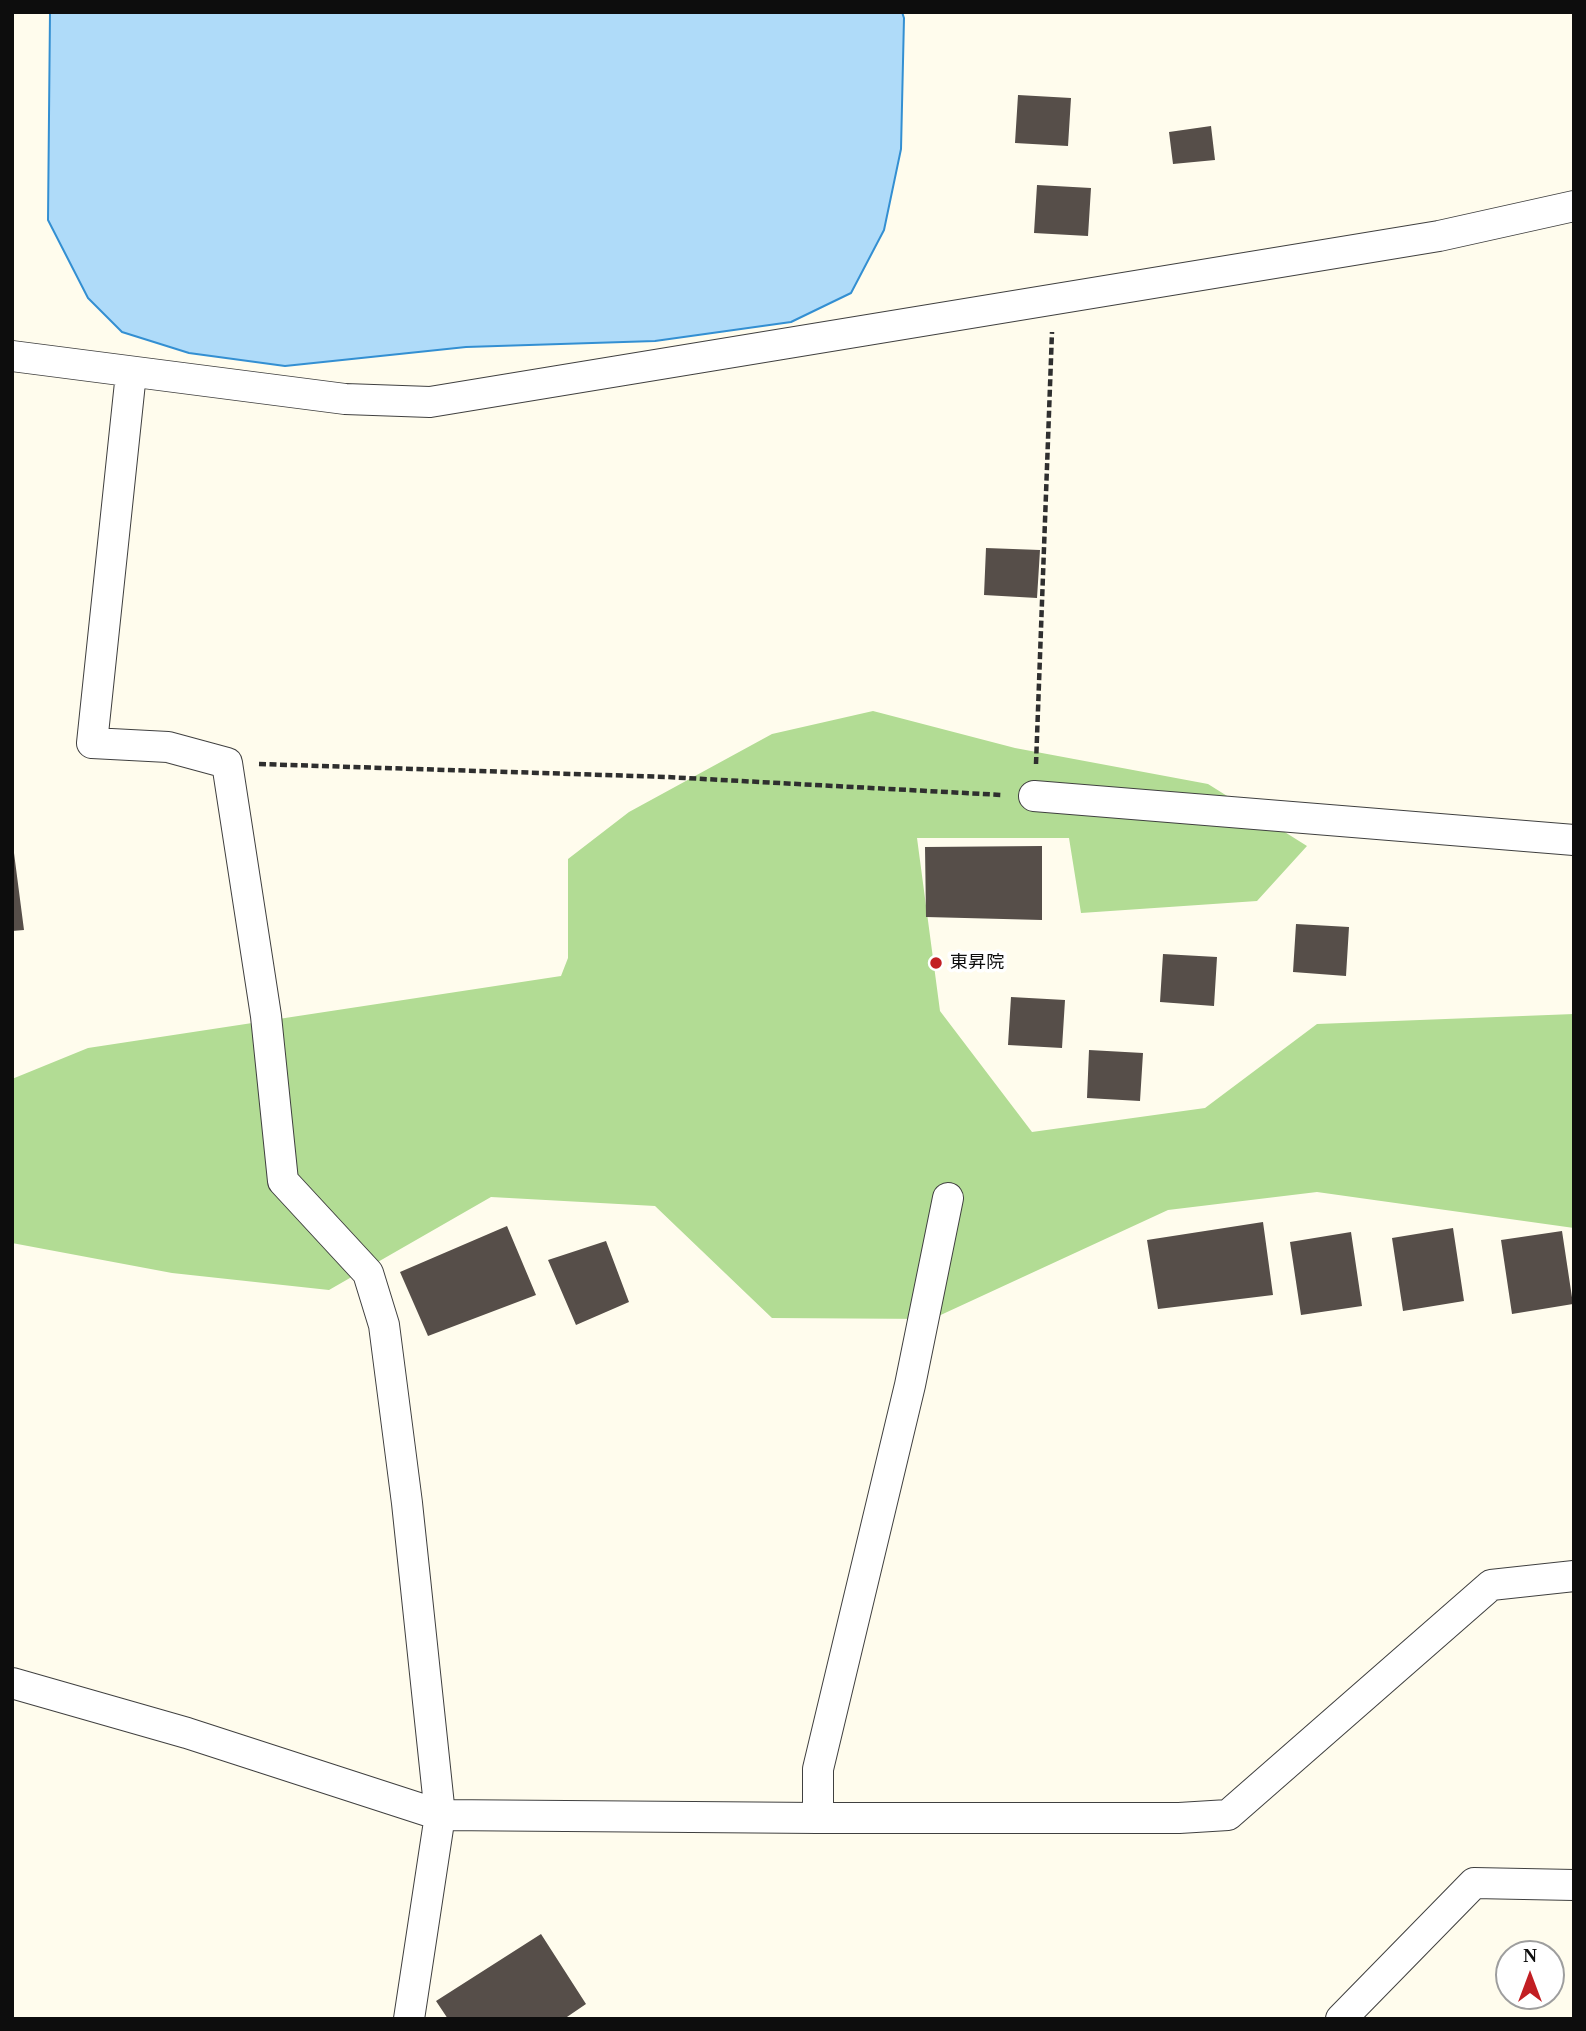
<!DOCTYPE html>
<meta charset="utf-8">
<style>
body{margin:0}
#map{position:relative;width:1586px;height:2031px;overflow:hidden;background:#fffced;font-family:"Times New Roman",serif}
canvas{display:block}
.frame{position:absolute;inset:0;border:14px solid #0d0d0d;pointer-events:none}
.north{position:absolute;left:1495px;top:1940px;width:70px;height:70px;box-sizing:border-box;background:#fff;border:2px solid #9e9e9e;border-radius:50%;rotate:0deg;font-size:19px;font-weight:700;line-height:28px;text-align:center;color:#0d0d0d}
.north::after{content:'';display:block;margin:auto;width:24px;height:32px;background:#c21f23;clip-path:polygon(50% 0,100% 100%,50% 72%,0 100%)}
</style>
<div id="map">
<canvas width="1586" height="2031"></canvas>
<div class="frame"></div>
<div class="north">N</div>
</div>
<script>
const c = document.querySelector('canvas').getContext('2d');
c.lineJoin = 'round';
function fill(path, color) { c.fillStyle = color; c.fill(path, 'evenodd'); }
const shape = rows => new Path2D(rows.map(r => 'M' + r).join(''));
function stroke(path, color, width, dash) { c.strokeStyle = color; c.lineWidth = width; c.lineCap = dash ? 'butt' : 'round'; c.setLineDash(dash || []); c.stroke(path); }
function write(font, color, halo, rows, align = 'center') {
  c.font = font + ' "Times New Roman","Noto Sans JP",serif'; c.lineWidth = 7; c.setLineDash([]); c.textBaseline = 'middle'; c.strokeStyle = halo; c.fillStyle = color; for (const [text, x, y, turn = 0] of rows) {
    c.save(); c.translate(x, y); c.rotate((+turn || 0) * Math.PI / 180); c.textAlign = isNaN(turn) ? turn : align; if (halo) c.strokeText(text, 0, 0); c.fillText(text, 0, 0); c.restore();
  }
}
fill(shape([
 [873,711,1015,748,1208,784,1307,846,1257,901,1081,913,1069,838,917,838,940,1011,1032,1132,1205,1108,1317,1024,1574,1014,1574,1228,1317,1192,1168,1210,932,1319,772,1318,655,1206,491,1197,329,1290,172,1273,12,1243,12,1079,88,1048,561,976,568,958,568,859,629,812,772,734]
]), '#b2dc94');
const water = shape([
 [50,12,902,12,904,18,901,149,884,230,851,293,791,322,655,341,466,347,285,366,189,353,122,332,88,298,48,220,50,12]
]);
fill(water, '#afdbf9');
stroke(water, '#338fd2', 2);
fill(shape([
 [1018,95,1071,98,1068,146,1015,143],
 [1211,126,1215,160,1173,164,1169,132],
 [1037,185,1091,188,1088,236,1034,233],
 [986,548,1040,550,1037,598,984,595],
 [1042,846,1042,920,926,917,925,847],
 [12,853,14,853,24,930,12,931],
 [1296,924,1349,927,1346,976,1293,972],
 [1163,954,1217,957,1214,1006,1160,1002],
 [1011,997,1065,1000,1062,1048,1008,1045],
 [1089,1050,1143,1053,1140,1101,1087,1098],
 [1263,1222,1273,1295,1158,1309,1147,1240],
 [507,1226,536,1295,428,1336,400,1272],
 [1453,1228,1464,1301,1403,1311,1392,1238],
 [1562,1231,1573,1304,1512,1314,1501,1240],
 [1351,1232,1362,1306,1301,1315,1290,1242],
 [606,1241,629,1302,576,1325,548,1260],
 [541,1934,586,2004,564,2019,448,2019,436,2001]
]), '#564e49');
const street = shape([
 [12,356,345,399,430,402,1439,236,1574,206],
 [131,373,92,743,168,747,227,763,266,1016,283,1181,368,1273,384,1325,407,1503,440,1815,409,2019],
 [1034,796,1574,840],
 [12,1683,187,1733,440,1815,818,1818,1179,1818,1228,1815,1491,1585,1574,1576],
 [818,1818,818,1769,910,1385,948,1198],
 [1341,2019,1474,1883,1574,1885]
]);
stroke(street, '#404040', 32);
stroke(shape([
 [259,764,667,777,1002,795],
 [1036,764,1052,332]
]), '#2f2f2f', 4.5, [7, 3.5]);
stroke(street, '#fff', 30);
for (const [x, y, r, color] of [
 [936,963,7,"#c21f23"]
]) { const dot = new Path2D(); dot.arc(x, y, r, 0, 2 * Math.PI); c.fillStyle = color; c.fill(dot); stroke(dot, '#fff', 2.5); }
write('18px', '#0d0d0d', '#fff', [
 ["東昇院",950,963]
], 'left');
</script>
